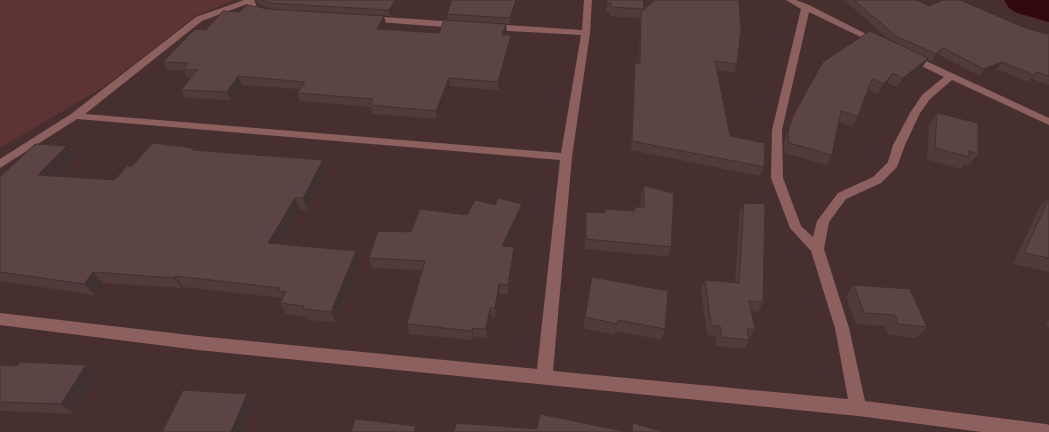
<!DOCTYPE html>
<style>
body{margin:0}
canvas{display:block;background:#472f2f}
</style>
<canvas width="1049" height="432"></canvas>
<script>
const c = document.querySelector('canvas').getContext('2d');
c.lineJoin = 'round';
function fill(path, color) { c.fillStyle = color; c.fill(path, 'evenodd'); }
const shape = rows => new Path2D(rows.map(r => 'M' + r).join(''));
function stroke(path, color, width, dash) { c.strokeStyle = color; c.lineWidth = width; c.lineCap = dash ? 'butt' : 'round'; c.setLineDash(dash || []); c.stroke(path); }
fill(shape([
 [0,0,235,0,197,15,105,86,0,148]
]), '#5e3334');
fill(shape([
 [1004,0,1049,0,1049,22,1017,13,1009,8,1004,0]
]), '#33080c');
fill(shape([
 [244,0,254,0,257,7,270,12,266,14,250,11,247,4,202,21,85,114,561,153,581,35,491,30,487,27,491,24,582,30,584,0,592,0,590,33,572,157,553,371,848,399,835,328,811,251,790,228,771,178,772,130,801,9,786,0,796,0,809,5,882,42,881,44,875,44,809,12,782,130,783,178,801,226,813,237,817,221,838,193,873,177,888,162,893,145,910,113,922,95,944,77,907,59,907,55,913,55,1049,118,1049,125,952,80,930,99,920,113,905,145,897,167,881,183,846,199,829,222,824,249,849,328,865,401,1046,424,1049,425,1049,432,982,432,858,416,198,350,0,325,0,313,198,336,537,369,560,160,77,119,0,168,0,159,71,114,196,17,244,0],
 [368,16,458,22,462,25,458,28,365,21,365,17,368,16]
]), '#8c605f');
fill(shape([
 [256,0,400,0,390,16,271,9,258,3],
 [518,0,510,24,448,20,447,14],
 [607,0,643,0,643,10,737,64,734,73,717,70,730,136,764,167,760,176,631,150,634,72,635,63,639,63,640,18,610,16,610,12,606,12],
 [844,0,916,0,929,6,1023,27,1046,34,1049,33,1049,85,1032,79,1028,82,997,69,980,76,939,55,932,61,927,59,922,68,897,87,887,83,878,94,868,90,858,116,852,126,839,122,832,155,827,165,784,153,784,142,789,126,793,116,892,42],
 [268,9,386,24,383,30,439,33,507,32,506,35,511,35,511,43,499,90,450,86,437,119,372,114,371,107,300,101,297,93,300,89,242,85,230,100,185,98,181,90,191,78,187,77,184,71,167,70,163,62,206,30,240,12],
 [937,113,978,154,969,165,964,164,960,169,927,159,929,125],
 [67,146,76,158,58,176,114,180,132,166,194,148,195,150,327,171,307,210,300,209,279,244,360,262,336,322,308,320,307,317,286,314,280,303,282,298,183,287,182,288,103,283,95,295,0,281,0,177],
 [644,186,671,247,668,257,585,249,585,223,586,212,604,213,605,209,634,211,635,207,641,207,641,196],
 [1049,197,1049,272,1013,264,1039,208],
 [744,203,763,302,758,312,751,311,755,329,744,349,717,346,715,336,707,335,701,290,705,280,735,283,740,213],
 [522,204,522,214,507,246,514,257,508,295,500,294,496,318,491,317,487,338,474,337,473,340,410,334,407,324,422,270,372,268,369,258,411,232,467,215,495,205],
 [592,277,665,329,662,340,615,331,615,335,583,328],
 [854,285,927,327,916,338,888,335,885,326,856,324,846,296],
 [1049,320,1049,329,1046,323],
 [0,365,17,366,86,365,98,376,75,414,0,411]
]), '#503a3a');
fill(shape([
 [395,0,400,0,390,16,389,10],
 [516,0,518,0,510,24,510,18],
 [384,16,386,24,379,37,377,29],
 [506,24,507,32,503,43,502,35],
 [511,35,511,43,499,90,498,82],
 [943,48,939,55,932,61,936,54],
 [928,58,922,68,897,87,903,78],
 [1002,62,997,69,980,76,984,69],
 [1037,72,1032,79,1028,82,1034,75],
 [893,73,887,83,878,94,884,84],
 [238,76,242,85,230,100,227,92],
 [449,78,450,86,437,119,436,111],
 [67,146,76,158,48,187,38,175],
 [323,160,327,171,307,210,303,198],
 [295,198,300,209,274,254,268,243],
 [522,204,522,214,503,256,502,246],
 [514,247,514,257,508,295,508,285],
 [356,251,360,262,336,322,331,312],
 [93,272,103,283,95,295,84,284],
 [175,276,183,287,182,288,174,278],
 [499,284,500,294,496,318,495,308],
 [490,308,491,317,487,338,486,329],
 [473,328,474,337,473,340,472,331],
 [86,365,98,376,75,414,61,404],
 [247,394,254,403,243,432,231,432],
 [416,426,418,432,414,432]
]), '#413030');
const building = shape([
 [261,0,395,0,389,10,269,3,261,0],
 [452,0,516,0,510,18,447,14,452,0],
 [607,0,643,0,644,9,611,7,611,3,607,3,607,0],
 [655,0,739,0,741,30,737,64,715,61,730,136,765,143,764,167,632,141,635,63,640,63,641,12,655,0],
 [854,0,916,0,929,6,943,0,960,0,1023,27,1046,34,1049,33,1049,76,1037,72,1034,75,1002,62,984,69,943,48,936,54,896,36,854,0],
 [247,5,268,9,384,16,377,29,439,33,444,20,506,24,502,35,511,35,498,82,449,78,436,111,370,105,373,99,297,93,305,82,238,76,227,92,181,90,197,70,183,69,188,63,163,62,195,29,206,30,223,11,240,12,247,5],
 [870,31,928,58,903,78,893,73,884,84,872,79,858,116,841,111,832,155,789,143,788,132,793,116,823,62,870,31],
 [937,113,978,123,978,154,969,151,969,157,935,148,937,113],
 [153,143,194,148,192,150,323,160,303,198,295,198,268,243,356,251,331,312,303,309,304,306,280,303,286,292,278,291,280,288,175,276,174,278,93,272,84,284,0,272,0,177,35,144,67,146,38,175,114,180,127,166,132,166,153,143],
 [644,186,674,193,671,247,586,239,586,212,605,213,605,209,635,211,635,207,644,207,644,186],
 [498,198,522,204,502,246,514,247,508,285,499,284,495,308,490,308,486,329,473,328,472,331,407,324,425,261,369,258,378,231,411,232,420,209,467,215,475,200,495,205,498,198],
 [1049,198,1049,258,1024,253,1049,198],
 [744,203,765,204,763,302,749,301,755,329,747,329,749,340,722,337,720,326,711,325,705,280,739,283,744,203],
 [592,277,668,291,665,329,618,320,617,324,585,317,592,277],
 [854,285,910,289,927,327,898,324,895,315,864,313,854,285],
 [20,362,86,365,61,404,0,402,0,365,17,366,20,362],
 [183,390,247,394,231,432,162,432,183,390],
 [540,414,627,432,454,432,456,423,537,429,540,414],
 [355,419,416,426,414,432,351,432,355,419],
 [633,423,664,432,632,432,633,423]
]);
fill(building, '#5d4444');
stroke(building, '#413030', 1);
</script>
